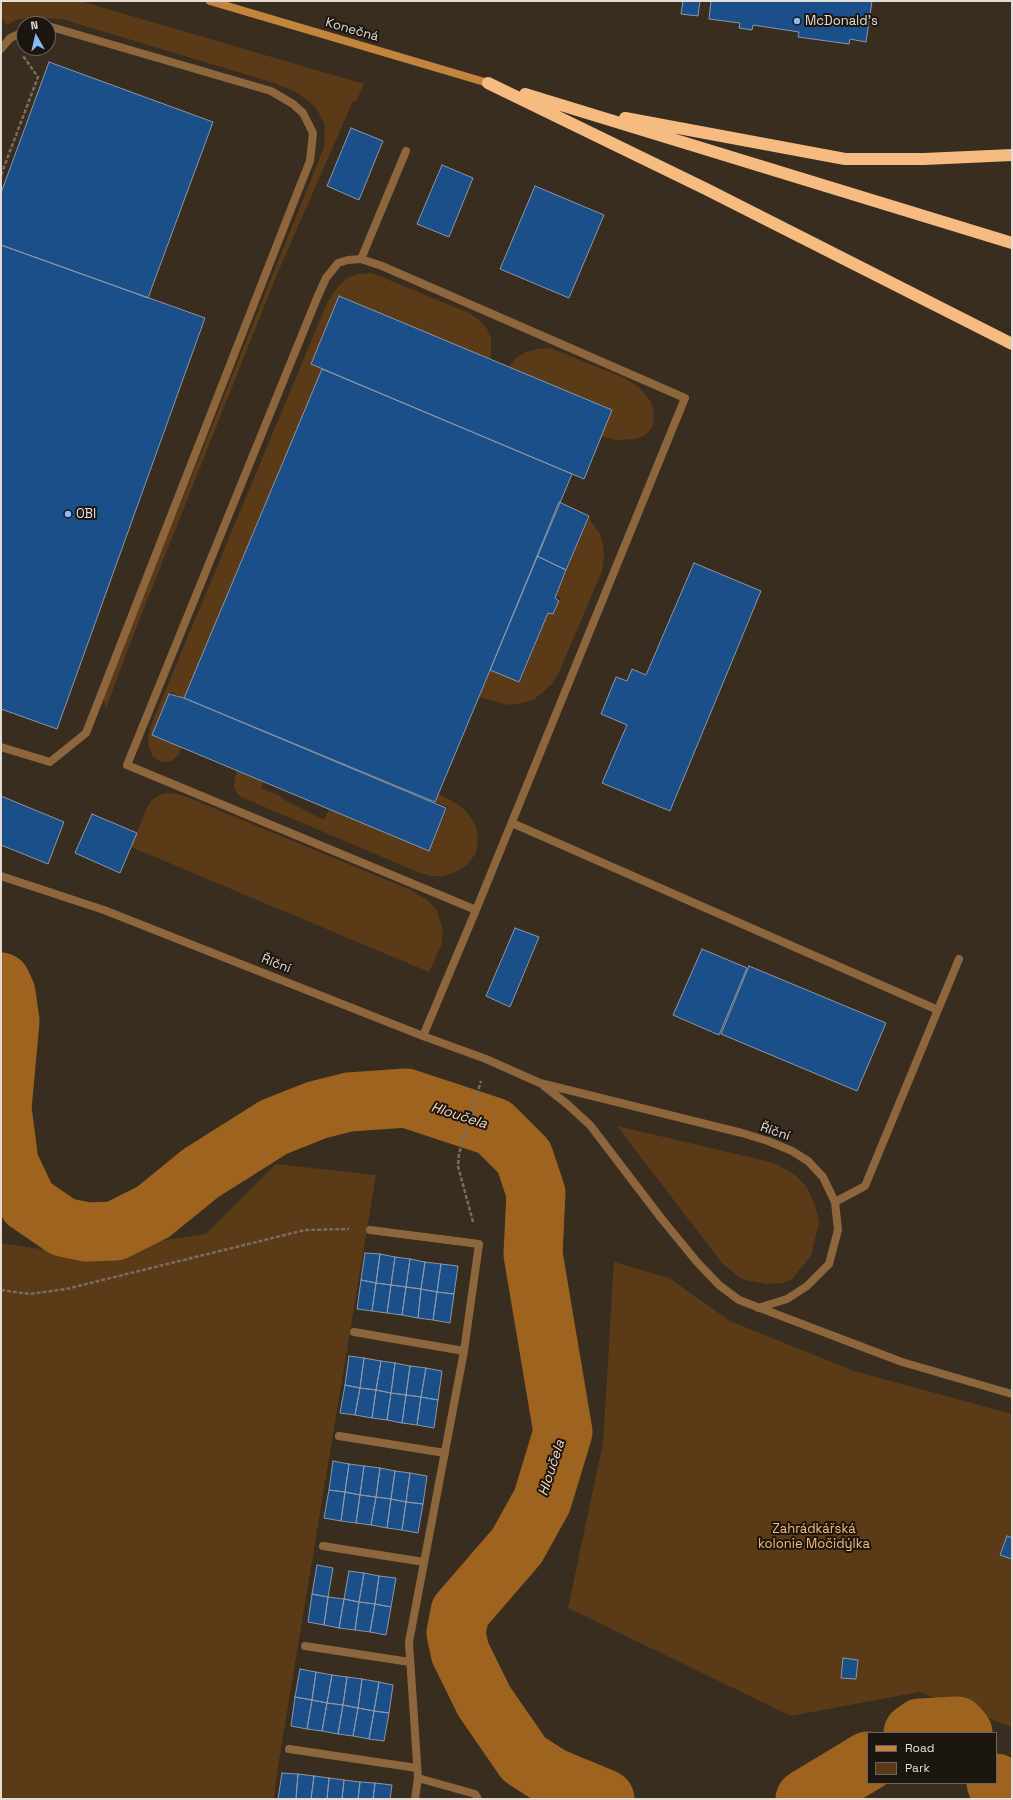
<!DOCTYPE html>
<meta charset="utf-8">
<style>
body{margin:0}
#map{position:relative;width:1013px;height:1800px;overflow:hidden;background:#392d20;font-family:"Space Grotesk",sans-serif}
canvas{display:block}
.frame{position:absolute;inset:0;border:2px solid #e4dcd5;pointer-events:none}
.legend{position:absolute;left:867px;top:1732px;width:130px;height:52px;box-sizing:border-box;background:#1c1611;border:1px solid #6c655f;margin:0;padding:5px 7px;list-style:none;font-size:12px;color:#e4dcd5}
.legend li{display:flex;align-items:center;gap:8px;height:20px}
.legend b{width:20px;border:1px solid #6c655f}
.north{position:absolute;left:16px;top:16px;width:40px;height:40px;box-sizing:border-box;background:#1c1611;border:1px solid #6c655f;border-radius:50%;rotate:352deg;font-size:11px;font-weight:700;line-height:16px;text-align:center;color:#e4dcd5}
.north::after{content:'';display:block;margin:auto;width:14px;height:18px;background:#86bbfb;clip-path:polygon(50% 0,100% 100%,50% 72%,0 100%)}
</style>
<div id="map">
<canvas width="1013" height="1800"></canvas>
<div class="frame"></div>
<ul class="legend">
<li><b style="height:5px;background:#c3843e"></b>Road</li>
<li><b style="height:11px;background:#5b3b17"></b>Park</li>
</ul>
<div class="north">N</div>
</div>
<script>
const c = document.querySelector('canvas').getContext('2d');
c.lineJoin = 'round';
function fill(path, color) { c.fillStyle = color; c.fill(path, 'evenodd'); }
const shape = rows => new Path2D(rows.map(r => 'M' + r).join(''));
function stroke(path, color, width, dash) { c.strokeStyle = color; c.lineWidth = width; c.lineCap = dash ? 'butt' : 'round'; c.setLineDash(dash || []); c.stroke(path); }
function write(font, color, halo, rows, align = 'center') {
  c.font = font + ' "Space Grotesk",sans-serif'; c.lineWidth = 4; c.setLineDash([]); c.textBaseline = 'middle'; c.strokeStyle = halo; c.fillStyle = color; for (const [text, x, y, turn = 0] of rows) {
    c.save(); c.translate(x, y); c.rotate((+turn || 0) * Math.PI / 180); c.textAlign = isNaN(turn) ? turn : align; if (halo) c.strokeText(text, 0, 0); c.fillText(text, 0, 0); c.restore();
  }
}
fill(shape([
 [1,1,80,1,364,84,356,102,353,101,278,272,134,633,106,708,103,697,324,147,325,125,318,111,311,103,296,92,274,83,62,19,26,18,16,20,7,25,1,17],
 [372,273,469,313,479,320,487,329,491,338,491,360,339,296,338,298,311,364,322,369,184,698,171,692,169,694,154,733,183,745,179,754,171,761,161,762,153,757,149,748,148,738,151,725,327,303,337,288,346,279,357,274],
 [550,348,622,377,639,387,649,399,653,407,654,418,652,428,645,435,636,439,616,440,601,436,612,410,508,367,517,357,526,352,538,349],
 [589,518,600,534,603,545,604,558,602,571,559,672,552,684,533,700,521,703,509,705,479,697,491,668,521,680,548,613,550,610,555,612,561,598,556,596],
 [237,768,264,779,261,788,281,796,281,798,324,820,330,807,430,849,448,807,435,802,438,794,454,802,466,811,475,824,478,838,476,853,467,865,455,872,444,876,431,876,420,873,241,797,236,792,234,785],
 [169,793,182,795,411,890,427,900,436,909,440,920,443,933,441,946,429,972,131,847,146,810,151,801,159,795],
 [617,1126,766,1161,778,1165,795,1175,807,1187,816,1208,819,1223,811,1256,792,1279,783,1283,766,1284,745,1280,739,1277,722,1263],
 [276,1164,376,1175,278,1766,274,1799,1,1799,1,1243,73,1254,206,1234],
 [614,1262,669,1278,730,1321,854,1371,1012,1414,1012,1727,919,1692,791,1716,568,1608,603,1443]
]), '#5b3b17');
stroke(shape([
 [1,982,6,993,10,1021,2,1108,9,1163,28,1203,63,1227,87,1232,115,1231,153,1212,201,1173,274,1127,317,1110,349,1102,406,1098,494,1127,524,1157,536,1193,533,1254,563,1432,542,1501,517,1546,460,1612,456,1633,460,1652,484,1701,524,1759,552,1777,605,1799],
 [913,1733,920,1728,957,1726,963,1733],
 [996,1783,1004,1799],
 [805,1799,868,1761]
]), '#9e641f', 59);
const building = shape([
 [683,1,700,1,698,16,681,14,683,1],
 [711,1,872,1,866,42,850,39,849,44,798,37,799,32,753,25,752,30,739,28,740,23,709,19,711,1],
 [49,62,213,122,148,298,1,245,1,193,49,62],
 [351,128,383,141,359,200,327,186,351,128],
 [442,165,473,178,449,237,417,224,442,165],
 [535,186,604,215,569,298,500,269,535,186],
 [1,245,205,318,57,729,1,709,1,245],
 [339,296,612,410,584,479,311,364,339,296],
 [322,369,572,474,435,802,184,698,322,369],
 [559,502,589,516,566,570,537,556,559,502],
 [537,556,566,570,555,598,559,601,553,614,548,613,519,682,490,670,537,556],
 [694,563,761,591,670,811,602,783,627,725,601,714,616,677,627,681,632,669,646,675,694,563],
 [169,694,184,698,446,808,429,851,152,735,169,694],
 [1,796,64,822,48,864,1,845,1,796],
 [92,814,137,833,120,873,75,853,92,814],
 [515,928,539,937,510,1007,486,996,515,928],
 [702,949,747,968,719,1035,673,1015,702,949],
 [749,966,886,1023,857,1091,721,1034,749,966],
 [365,1253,380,1254,376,1283,361,1280,365,1253],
 [380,1254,395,1257,391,1285,376,1283,380,1254],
 [395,1257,410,1259,406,1287,391,1285,395,1257],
 [410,1259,425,1262,421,1289,406,1287,410,1259],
 [425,1262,441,1264,437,1292,421,1289,425,1262],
 [441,1264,458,1266,454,1294,437,1292,441,1264],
 [361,1280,376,1283,372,1311,357,1309,361,1280],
 [376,1283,391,1285,387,1313,372,1311,376,1283],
 [391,1285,406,1287,402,1315,387,1313,391,1285],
 [406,1287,421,1289,418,1318,402,1315,406,1287],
 [421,1289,437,1292,433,1320,418,1318,421,1289],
 [437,1292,454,1294,450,1323,433,1320,437,1292],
 [349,1356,364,1358,360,1388,345,1385,349,1356],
 [364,1358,381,1361,376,1390,360,1388,364,1358],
 [381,1361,395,1363,391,1393,376,1390,381,1361],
 [395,1363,410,1366,406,1395,391,1393,395,1363],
 [410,1366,426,1368,421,1397,406,1395,410,1366],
 [426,1368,442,1371,438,1400,421,1397,426,1368],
 [345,1385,360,1388,355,1415,340,1413,345,1385],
 [360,1388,376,1390,372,1418,355,1415,360,1388],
 [376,1390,391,1393,387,1420,372,1418,376,1390],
 [391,1393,406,1395,402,1423,387,1420,391,1393],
 [406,1395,421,1397,417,1425,402,1423,406,1395],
 [421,1397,438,1400,434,1428,417,1425,421,1397],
 [333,1461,349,1464,345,1492,329,1490,333,1461],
 [349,1464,364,1466,360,1495,345,1492,349,1464],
 [364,1466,380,1468,376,1497,360,1495,364,1466],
 [380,1468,395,1471,391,1499,376,1497,380,1468],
 [395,1471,410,1473,406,1502,391,1499,395,1471],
 [410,1473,427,1476,423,1504,406,1502,410,1473],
 [329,1490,345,1492,341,1521,324,1518,329,1490],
 [345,1492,360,1495,356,1523,341,1521,345,1492],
 [360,1495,376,1497,371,1525,356,1523,360,1495],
 [376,1497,391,1499,387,1528,371,1525,376,1497],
 [391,1499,406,1502,402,1530,387,1528,391,1499],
 [406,1502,423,1504,418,1533,402,1530,406,1502],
 [1007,1536,1012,1538,1012,1559,1000,1555,1007,1536],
 [317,1565,333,1568,328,1597,312,1594,317,1565],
 [349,1571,364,1573,359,1602,344,1599,349,1571],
 [364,1573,379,1576,375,1604,359,1602,364,1573],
 [379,1576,396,1578,391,1607,375,1604,379,1576],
 [312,1594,328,1597,324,1625,308,1622,312,1594],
 [328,1597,344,1599,339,1628,324,1625,328,1597],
 [344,1599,359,1602,355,1630,339,1628,344,1599],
 [359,1602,375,1604,370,1632,355,1630,359,1602],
 [375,1604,391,1607,386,1635,370,1632,375,1604],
 [843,1658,858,1660,856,1679,841,1678,843,1658],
 [300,1669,316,1672,312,1700,295,1697,300,1669],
 [316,1672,332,1675,327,1703,312,1700,316,1672],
 [332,1675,347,1677,343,1705,327,1703,332,1675],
 [347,1677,362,1679,358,1708,343,1705,347,1677],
 [362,1679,379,1682,374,1711,358,1708,362,1679],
 [379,1682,393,1685,389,1713,374,1711,379,1682],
 [295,1697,312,1700,307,1729,291,1726,295,1697],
 [312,1700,327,1703,322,1731,307,1729,312,1700],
 [327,1703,343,1705,338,1734,322,1731,327,1703],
 [343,1705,358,1708,353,1736,338,1734,343,1705],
 [358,1708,374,1711,369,1739,353,1736,358,1708],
 [374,1711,389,1713,384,1741,369,1739,374,1711],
 [282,1773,298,1774,296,1799,278,1799,282,1773],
 [298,1774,314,1776,311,1799,296,1799,298,1774],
 [314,1776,329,1778,327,1799,311,1799,314,1776],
 [329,1778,344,1780,342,1799,327,1799,329,1778],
 [344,1780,360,1782,358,1799,342,1799,344,1780],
 [360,1782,375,1783,373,1799,358,1799,360,1782],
 [375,1783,392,1785,390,1799,373,1799,375,1783]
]);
fill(building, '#1b4f89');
stroke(building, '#8b97a7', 1);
stroke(shape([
 [1,175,38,77,23,56],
 [473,1222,458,1166,459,1154,481,1081],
 [1,1290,30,1294,66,1289,305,1230,349,1229]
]), '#786d62', 2.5, [4, 2]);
stroke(shape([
 [1,49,10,38,24,32],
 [361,259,406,151],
 [1,747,50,762,86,733,300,186,310,161,313,133,303,113,293,104,271,91,48,26],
 [512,823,938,1010],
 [423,1036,476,910,685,398,382,266,361,259,348,260,338,263,326,278,317,298,127,765,476,910],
 [835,1202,865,1186,959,959],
 [370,1230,479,1244,464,1351,409,1642,418,1778,415,1799],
 [354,1332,464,1351],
 [339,1436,445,1453],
 [323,1546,424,1562],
 [305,1646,410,1662],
 [289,1749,417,1768],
 [418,1778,475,1794,478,1799]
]), '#8e663d', 8);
stroke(shape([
 [1,876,104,910,423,1036,486,1059,540,1083,742,1133,768,1141,792,1151,808,1161,823,1177,835,1202,838,1230,829,1264,807,1286,787,1299,758,1308],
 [544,1086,567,1104,590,1125,661,1218,697,1262,719,1285,739,1300,902,1362,1012,1394]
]), '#8e663d', 8);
stroke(shape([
 [210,1,488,83]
]), '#c3843e', 8);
stroke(shape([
 [488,83,706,189,1012,344],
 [525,94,1012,243],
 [625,118,845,159,924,159,1012,155]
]), '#f6bb80', 12);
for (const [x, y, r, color] of [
 [797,21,4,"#86bbfb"],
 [68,514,4,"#86bbfb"]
]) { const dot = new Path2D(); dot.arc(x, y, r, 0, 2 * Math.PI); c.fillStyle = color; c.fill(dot); stroke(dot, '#1c1611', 1.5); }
write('13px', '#e4dcd5', '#1c1611', [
 ["McDonald's",805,21],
 ["OBI",76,514]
], 'left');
write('13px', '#e4dcd5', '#1c1611', [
 ["Konečná",352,30,16],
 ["Říční",276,964,21],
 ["Říční",775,1132,19]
]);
write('13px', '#fdbc79', '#1c1611', [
 ["Zahrádkářská",814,1529],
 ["kolonie Močidýlka",814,1544]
]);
write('italic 14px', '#fcdbbb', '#1c1611', [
 ["Hloučela",459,1116,18],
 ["Hloučela",552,1468,-72]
]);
</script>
